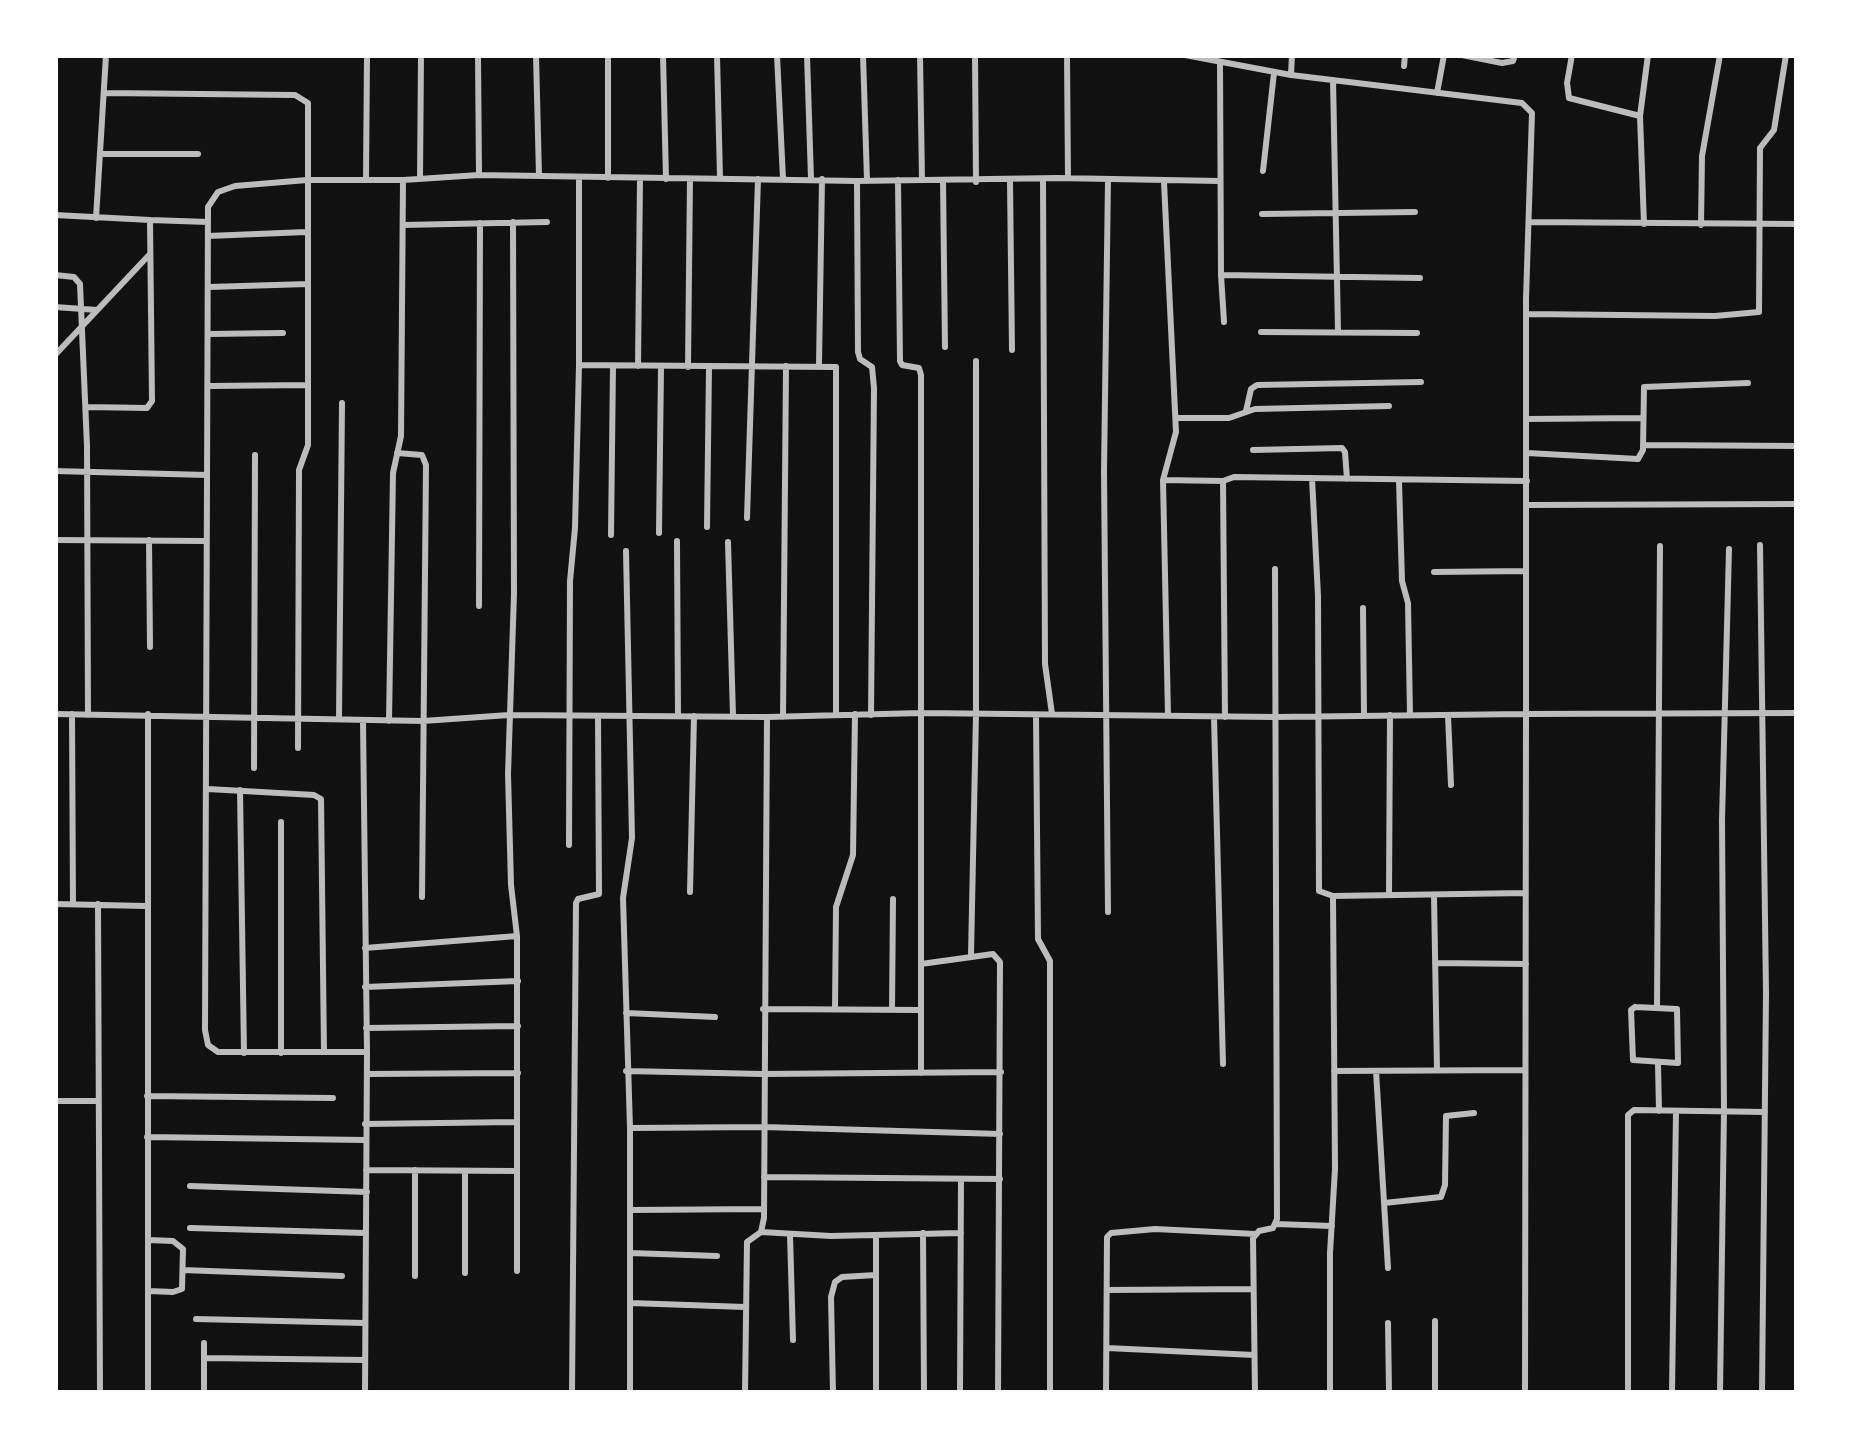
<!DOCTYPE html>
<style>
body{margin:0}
#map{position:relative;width:1852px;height:1448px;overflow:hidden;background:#111;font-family:"Work Sans",sans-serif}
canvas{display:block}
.frame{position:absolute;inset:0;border:58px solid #fff;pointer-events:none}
</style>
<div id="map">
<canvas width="1852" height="1448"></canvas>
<div class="frame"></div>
</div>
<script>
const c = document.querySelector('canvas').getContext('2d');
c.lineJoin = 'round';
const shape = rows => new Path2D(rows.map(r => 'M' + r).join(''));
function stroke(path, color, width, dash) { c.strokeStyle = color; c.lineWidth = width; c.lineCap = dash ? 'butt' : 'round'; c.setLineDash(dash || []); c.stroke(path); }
stroke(shape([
 [478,55,479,175],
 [536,55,539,176],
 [608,55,608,178],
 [663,55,666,179],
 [717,55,720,178],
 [777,55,783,179],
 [807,55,811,179],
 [863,55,867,180],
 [920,55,922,180],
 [975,55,976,182],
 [1067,55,1068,178],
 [1462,55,1502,63,1513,61,1515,55],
 [1572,55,1567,83,1569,98,1640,116],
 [1220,62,1221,275,1224,322],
 [1404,66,1405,55],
 [1291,75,1292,55],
 [1333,80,1338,331],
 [105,93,295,95,308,103,308,445,299,470,298,748],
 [1437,93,1444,55],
 [101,154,198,154],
 [1263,171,1274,73],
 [366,179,367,55],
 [420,179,421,55],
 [1043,179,1045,664,1052,714],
 [898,180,900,361,902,365,919,368,921,375,921,1073],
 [1108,180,1104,472,1108,912],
 [857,181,858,352,860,359,872,367,874,388,871,715],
 [943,181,945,347],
 [1010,181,1012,350],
 [1164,182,1176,432,1163,480,1168,715],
 [1262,214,1415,212],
 [55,215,150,220,152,401,147,408,86,407],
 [96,218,106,55],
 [150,220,208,222],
 [513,222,514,594,508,774,511,885,517,936,517,1271],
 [1529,222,1797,224],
 [1644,224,1640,116,1648,55],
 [403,225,547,222],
 [1701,225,1702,156,1720,55],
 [208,236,306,232],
 [55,275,74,277,80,284,87,446,88,715],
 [1221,275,1420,278],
 [209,287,308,284],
 [55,307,97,310],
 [1526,314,1715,316,1759,312,1760,148,1774,130,1786,55],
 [1261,332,1417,333],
 [209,334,283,333],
 [55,355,150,254],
 [579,365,836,367,836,713],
 [819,365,822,179],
 [638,366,640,179],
 [688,367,690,179],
 [209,386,308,385],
 [1246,411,1251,389,1257,385,1421,382],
 [1176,418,1229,418,1255,409,1389,406],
 [1527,419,1643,418],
 [1643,445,1797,446],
 [1253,450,1342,448,1345,452,1347,479],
 [397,453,422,455,426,465,422,897],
 [1527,453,1638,459,1643,450,1644,387,1748,383],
 [55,471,207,475],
 [1312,478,1318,596,1319,891,1333,896,1525,893],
 [1163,480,1223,481],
 [1399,481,1402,581,1408,603,1410,715],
 [1528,505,1797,504],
 [747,518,758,179],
 [707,527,709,367],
 [659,533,661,367],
 [611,535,613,366],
 [55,540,205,541],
 [149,540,150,647],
 [677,541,678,715],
 [728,542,733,716],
 [1760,545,1766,993,1762,1393],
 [626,551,632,838,623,898,630,1128,630,1393],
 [1434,572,1526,571],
 [479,606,480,223],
 [1363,608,1364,715],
 [55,714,423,721,509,715,767,717,921,713,1275,717,1526,714,1526,299,1532,113,1522,103,1291,75,1185,55],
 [72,714,73,904],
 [148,714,148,1393],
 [1036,715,1038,939,1050,961,1050,1393],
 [1448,715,1451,785],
 [783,717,786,366],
 [1214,717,1223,1064],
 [1225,717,1223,481,1234,477,1527,481],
 [339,719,342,403],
 [363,721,367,1052,365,1393],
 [389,721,393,473,401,436,403,180],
 [254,768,255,455],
 [208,789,314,795,321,799,324,1052],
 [240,790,244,1053],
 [281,822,281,1053],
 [569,845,570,581,575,528,579,365,579,177],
 [690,892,694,716],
 [1389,895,1390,715],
 [1434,895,1437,1070],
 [55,904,146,906],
 [98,904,100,1393],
 [365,948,517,936],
 [971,955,976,714,976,361],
 [1435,963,1526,964],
 [921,964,993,954,1000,962,998,1393],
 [365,987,518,981],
 [1635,1007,1677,1009,1678,1063,1633,1060,1631,1010,1635,1007],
 [1657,1007,1660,546],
 [763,1009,921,1010],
 [835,1009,836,907,853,855,855,714],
 [892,1010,893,899],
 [626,1013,715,1017],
 [366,1028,518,1026],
 [367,1052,218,1052,208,1045,205,1030,208,207,218,192,235,186,307,180,403,180,479,175,857,181,1057,178,1220,181],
 [1658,1064,1659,1111],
 [626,1071,763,1074,1001,1072],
 [1334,1071,1525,1070],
 [1376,1071,1388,1268],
 [367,1074,518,1073],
 [147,1096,333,1098],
 [55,1101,97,1101],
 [365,1124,517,1122],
 [630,1128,764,1127,1000,1134],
 [147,1137,365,1140],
 [366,1170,516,1171],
 [465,1171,465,1273],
 [764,1177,1000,1179],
 [190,1186,367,1192],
 [1384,1203,1441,1197,1445,1185,1446,1116,1474,1113],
 [630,1210,764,1209],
 [1276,1224,1332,1226],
 [190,1228,366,1233],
 [761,1232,764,1218,767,717],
 [923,1233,924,1393],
 [790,1234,793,1340],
 [876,1235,876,1393],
 [148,1240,173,1241,183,1249,182,1289,173,1292,148,1291],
 [630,1253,717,1256],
 [183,1270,342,1276],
 [415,1276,415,1170],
 [1107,1290,1253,1289],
 [630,1303,745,1307],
 [196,1319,364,1323],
 [1388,1323,1389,1393],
 [1107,1348,1254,1355],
 [204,1358,365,1360],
 [204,1393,204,1343],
 [572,1393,576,903,578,899,599,894,598,717],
 [745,1393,747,1242,761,1232,831,1236,961,1233],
 [833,1393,831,1297,835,1282,842,1277,876,1275],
 [960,1393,961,1179],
 [1106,1393,1107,1237,1111,1233,1155,1229,1255,1234],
 [1255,1393,1253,1238,1259,1231,1273,1228,1277,1219,1275,569],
 [1330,1393,1330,1253,1335,1169,1333,896],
 [1435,1393,1435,1321],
 [1525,1393,1526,714,1797,713],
 [1628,1393,1628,1115,1634,1110,1765,1112],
 [1672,1393,1676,1111],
 [1720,1393,1724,1111,1722,820,1729,549]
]), '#bcbcbc', 6);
</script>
